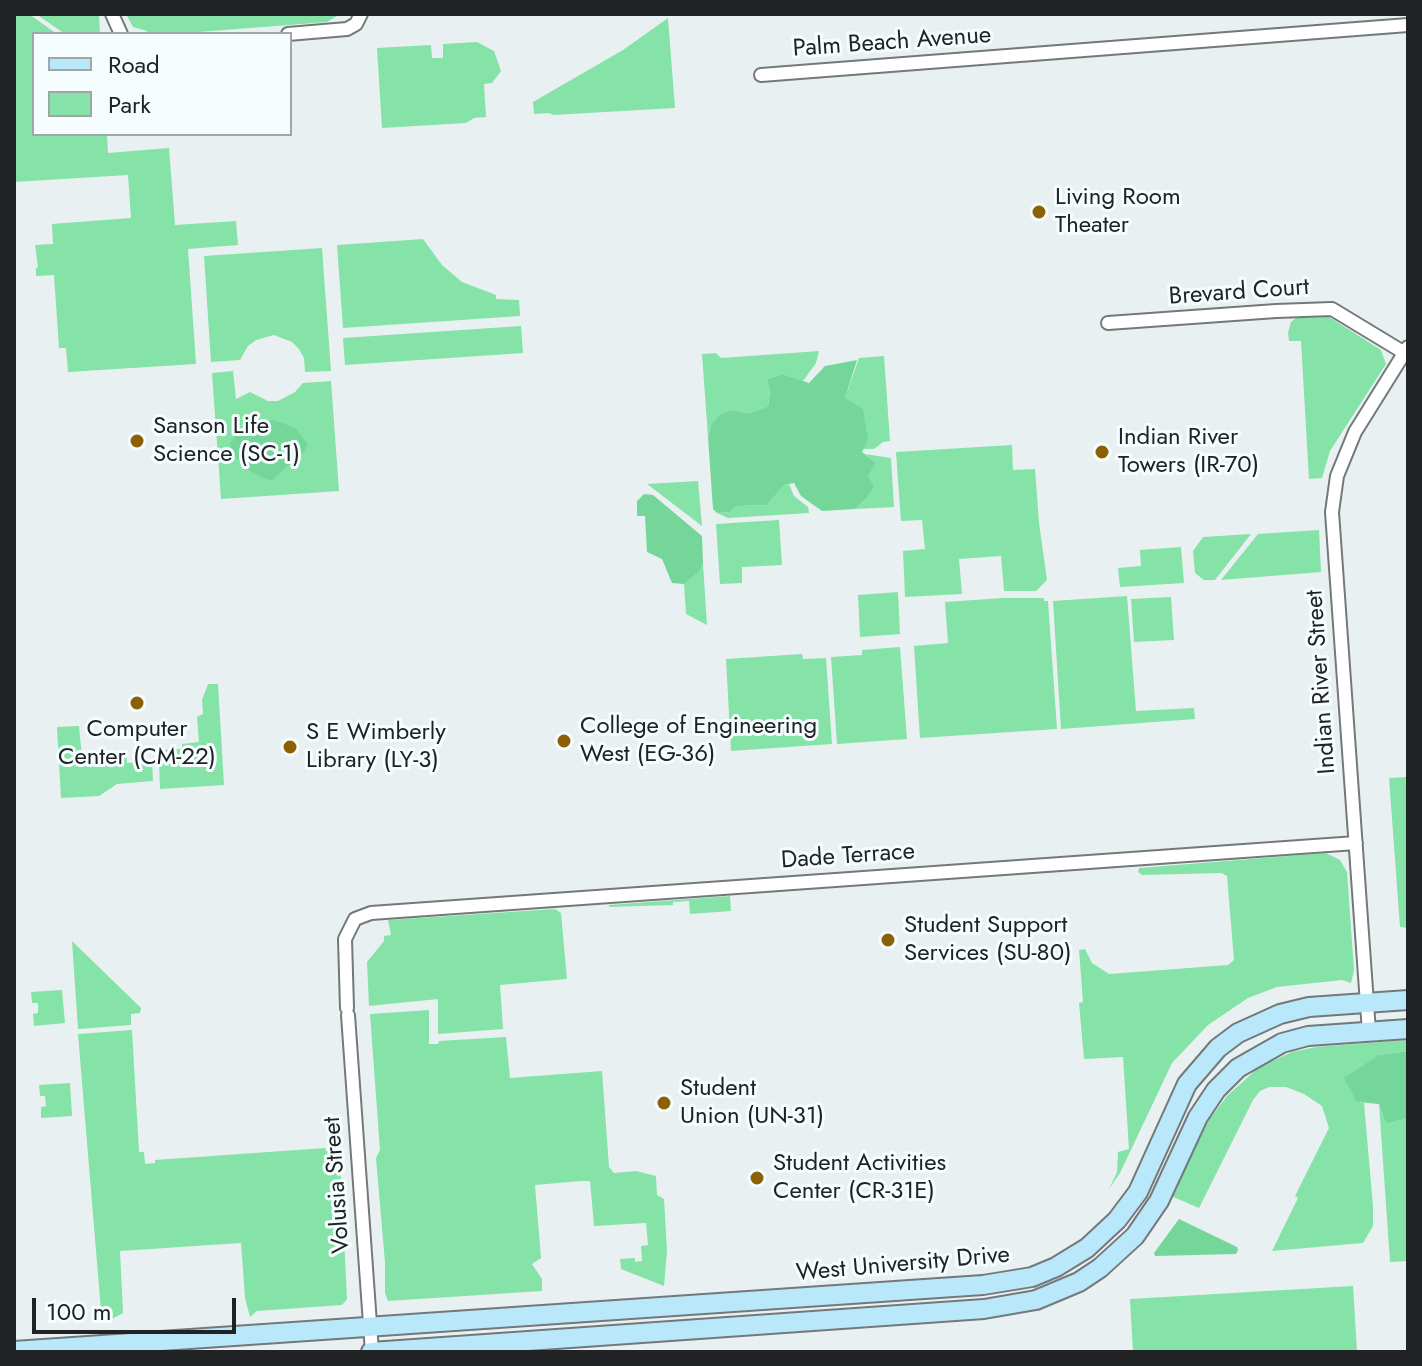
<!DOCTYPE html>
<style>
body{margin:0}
#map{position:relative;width:1422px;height:1366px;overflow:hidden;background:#e9f0f1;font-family:Jost,sans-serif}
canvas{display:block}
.frame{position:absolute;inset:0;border:16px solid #202223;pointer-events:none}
.legend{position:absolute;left:32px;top:32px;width:260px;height:104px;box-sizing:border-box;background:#f6fdfe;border:2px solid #a0a5a6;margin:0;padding:10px 14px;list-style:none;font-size:24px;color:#202223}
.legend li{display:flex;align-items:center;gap:16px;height:40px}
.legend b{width:40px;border:2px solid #a0a5a6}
.scale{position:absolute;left:32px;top:1298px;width:204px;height:36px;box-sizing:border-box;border:4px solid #202223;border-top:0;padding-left:10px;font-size:24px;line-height:28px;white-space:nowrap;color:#202223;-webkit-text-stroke:6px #f6fdfe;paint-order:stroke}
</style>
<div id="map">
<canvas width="1422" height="1366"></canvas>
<div class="frame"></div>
<ul class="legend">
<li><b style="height:10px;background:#b9e8fa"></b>Road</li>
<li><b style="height:22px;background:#85e3a7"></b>Park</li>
</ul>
<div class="scale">100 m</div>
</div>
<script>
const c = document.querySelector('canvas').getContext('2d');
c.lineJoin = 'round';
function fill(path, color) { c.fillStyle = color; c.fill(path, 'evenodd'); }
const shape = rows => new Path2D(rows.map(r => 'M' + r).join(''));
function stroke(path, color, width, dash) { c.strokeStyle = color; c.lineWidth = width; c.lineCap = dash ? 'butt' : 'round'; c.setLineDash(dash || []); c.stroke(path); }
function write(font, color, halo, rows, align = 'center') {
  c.font = font + ' Jost,sans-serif'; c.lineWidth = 6; c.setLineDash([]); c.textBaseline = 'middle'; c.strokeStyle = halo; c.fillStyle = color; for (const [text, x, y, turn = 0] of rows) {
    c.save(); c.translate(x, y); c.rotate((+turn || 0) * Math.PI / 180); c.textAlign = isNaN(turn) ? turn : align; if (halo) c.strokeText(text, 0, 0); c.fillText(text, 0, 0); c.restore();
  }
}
fill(shape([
 [14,14,29,14,57,34,34,34,34,134,107,134,108,153,169,148,175,225,236,221,238,245,188,249,196,364,68,372,66,348,59,348,54,275,36,276,36,268,38,267,35,245,53,244,52,224,131,218,128,175,14,182],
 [36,14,99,14,100,34,65,34],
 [126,14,340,14,327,22,173,34,147,34,147,31,133,27],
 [668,18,675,108,553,115,549,113,534,114,533,102,623,50],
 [477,42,494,51,501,71,492,83,484,84,486,117,474,118,466,123,382,128,377,48,431,45,432,58,443,58,443,44],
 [423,239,442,265,462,282,496,295,496,299,519,300,520,316,343,328,337,245],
 [322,248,331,371,305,372,304,358,299,349,292,342,274,335,256,340,248,346,240,360,211,362,204,256],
 [1329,317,1381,350,1386,364,1330,451,1322,478,1309,479,1301,341,1289,341,1288,333,1291,322,1296,318],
 [521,326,523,353,345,365,343,338],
 [819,351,816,363,803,381,783,374,767,379,770,392,768,406,751,413,731,410,711,425,708,437,702,354,716,353,721,358],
 [884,356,890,441,883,442,874,449,863,449,868,440,845,398,859,358],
 [233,371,236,399,250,392,268,401,278,401,295,392,303,383,331,381,339,491,221,499,212,373],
 [1012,445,1013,470,1035,469,1039,523,1047,580,1036,591,1004,591,1001,556,959,559,962,594,905,597,903,551,925,549,922,520,901,521,896,452],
 [865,454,891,458,894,507,855,509,866,499,868,477,876,463],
 [698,481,702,526,647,484],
 [789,484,794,496,808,507,809,513,728,518,717,513,730,512,737,506,767,505,784,485],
 [779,520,782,565,742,567,742,583,720,584,716,524],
 [1319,530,1321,572,1221,580,1258,534],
 [1251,534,1215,580,1204,580,1195,573,1193,551,1203,537],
 [1181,547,1184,583,1120,587,1118,568,1141,566,1140,550],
 [703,564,707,625,686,614,684,584,699,572],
 [898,592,900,634,860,637,858,595],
 [1127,596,1136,711,1194,708,1195,719,1061,729,1053,601],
 [1171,597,1174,640,1134,642,1131,599],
 [1003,598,1044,598,1044,601,1048,601,1057,729,920,738,914,646,948,643,945,602],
 [900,647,907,739,837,744,831,657,862,655,862,650],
 [802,654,803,659,826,658,832,744,731,751,726,659],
 [208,684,218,684,224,785,160,789,159,761,162,760,161,750,182,749,182,744,199,742,197,717,203,714,202,700],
 [79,726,82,757,126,754,127,763,152,761,153,781,117,784,99,796,61,798,57,727],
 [1408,777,1408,928,1400,927,1389,778],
 [1326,853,1340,860,1347,872,1354,970,1351,983,1342,980,1277,987,1248,998,1208,1025,1172,1063,1120,1173,1109,1189,1117,1172,1118,1152,1129,1149,1123,1057,1084,1059,1079,1003,1083,1002,1079,950,1085,949,1092,963,1109,974,1228,965,1234,960,1227,876,1221,873,1142,875,1138,872,1139,868],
 [730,896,731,911,690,914,689,901,673,902,673,905,609,907,609,905],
 [555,909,561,913,567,979,500,985,503,1029,438,1034,438,999,369,1006,367,962,384,941,384,936,391,935,388,920],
 [72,941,141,1008,140,1013,131,1014,131,1025,78,1029],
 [62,990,65,1023,34,1026,33,1014,38,1013,38,1003,32,1003,31,992],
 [429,1010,429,1044,438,1044,439,1041,506,1037,510,1078,602,1071,609,1167,614,1173,636,1171,656,1176,657,1195,664,1199,667,1251,664,1286,621,1269,620,1259,635,1258,635,1262,642,1261,641,1246,648,1245,646,1223,594,1226,590,1181,581,1181,535,1185,541,1258,532,1264,542,1279,542,1291,388,1301,385,1293,385,1263,376,1158,380,1150,370,1014],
 [132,1030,139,1152,144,1152,145,1164,155,1163,155,1160,325,1148,326,1151,334,1150,334,1140,339,1140,347,1299,342,1305,257,1311,250,1317,245,1298,241,1243,120,1251,123,1313,112,1319,101,1311,78,1034],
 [1408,1040,1408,1051,1379,1055,1357,1102,1364,1103,1373,1206,1373,1226,1363,1243,1272,1251,1298,1198,1295,1196,1329,1128,1322,1106,1304,1094,1286,1087,1269,1087,1260,1091,1253,1100,1199,1208,1171,1196,1209,1120,1227,1096,1258,1068,1292,1052,1316,1047],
 [70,1083,72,1116,41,1118,41,1107,46,1106,45,1096,40,1096,39,1085],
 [1379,1104,1386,1124,1408,1118,1408,1261,1390,1262],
 [1353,1286,1357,1352,1133,1352,1130,1299]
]), '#85e3a7');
fill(shape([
 [857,360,845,398,863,409,868,440,862,452,876,463,868,477,874,486,866,499,855,509,822,511,801,496,794,483,784,485,767,505,737,506,730,512,717,513,713,509,708,437,711,425,720,415,731,410,751,413,768,406,770,392,767,379,783,374,809,383,825,366],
 [274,420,295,428,308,444,305,451,272,480,265,479,245,468,237,459,231,451,230,443,235,436,249,424],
 [644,494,653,495,702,536,703,564,699,572,684,584,672,583,662,559,647,552,645,516,637,516,637,501],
 [1408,1051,1408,1118,1386,1124,1379,1104,1357,1102,1344,1078,1379,1055],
 [1179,1219,1237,1247,1238,1250,1236,1254,1155,1256,1154,1253]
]), '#74d799');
const street = shape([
 [112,14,121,34],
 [288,34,347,29,356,24,361,14],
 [761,75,1408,25],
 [1108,323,1276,311,1332,309,1408,355],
 [347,1008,345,939,355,919,371,913,1356,843],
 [348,1015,372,1352],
 [1369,1032,1332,512,1337,476,1355,432,1408,347]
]);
const secondary = shape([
 [14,1351,983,1285,1032,1277,1056,1267,1087,1248,1117,1220,1138,1192,1187,1084,1218,1048,1238,1033,1280,1014,1309,1007,1408,1000],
 [371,1352,984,1309,1036,1300,1079,1282,1100,1268,1135,1236,1159,1201,1198,1117,1216,1090,1238,1068,1282,1043,1308,1036,1408,1029]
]);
stroke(street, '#73797a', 16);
stroke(secondary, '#73797a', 22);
stroke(street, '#fff', 12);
stroke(secondary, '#b9e8fa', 18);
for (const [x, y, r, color] of [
 [1039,212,8,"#8c6105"],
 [137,441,8,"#8c6105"],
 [1102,452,8,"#8c6105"],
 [137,703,8,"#8c6105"],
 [564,741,8,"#8c6105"],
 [290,747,8,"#8c6105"],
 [888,940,8,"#8c6105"],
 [664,1103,8,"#8c6105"],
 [757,1178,8,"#8c6105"]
]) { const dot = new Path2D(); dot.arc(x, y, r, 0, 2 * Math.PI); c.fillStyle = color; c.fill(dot); stroke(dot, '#f6fdfe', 3); }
write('24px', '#202223', '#f6fdfe', [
 ["Palm Beach Avenue",892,43,-4],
 ["Brevard Court",1239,293,-4],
 ["Indian River Street",1322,682,-94],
 ["Dade Terrace",848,857,-4],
 ["Volusia Street",338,1185,-94],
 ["West University Drive",903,1265,-5]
]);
write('24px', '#202223', '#f6fdfe', [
 ["Living Room",1055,198],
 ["Theater",1055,226],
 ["Sanson Life",153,427],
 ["Science (SC-1)",153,455],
 ["Indian River",1118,438],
 ["Towers (IR-70)",1118,466],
 ["College of Engineering",580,727],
 ["West (EG-36)",580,755],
 ["Computer",137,730,"center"],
 ["Center (CM-22)",137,758,"center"],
 ["S E Wimberly",306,733],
 ["Library (LY-3)",306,761],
 ["Student Support",904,926],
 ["Services (SU-80)",904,954],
 ["Student",680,1089],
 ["Union (UN-31)",680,1117],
 ["Student Activities",773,1164],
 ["Center (CR-31E)",773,1192]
], 'left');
</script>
